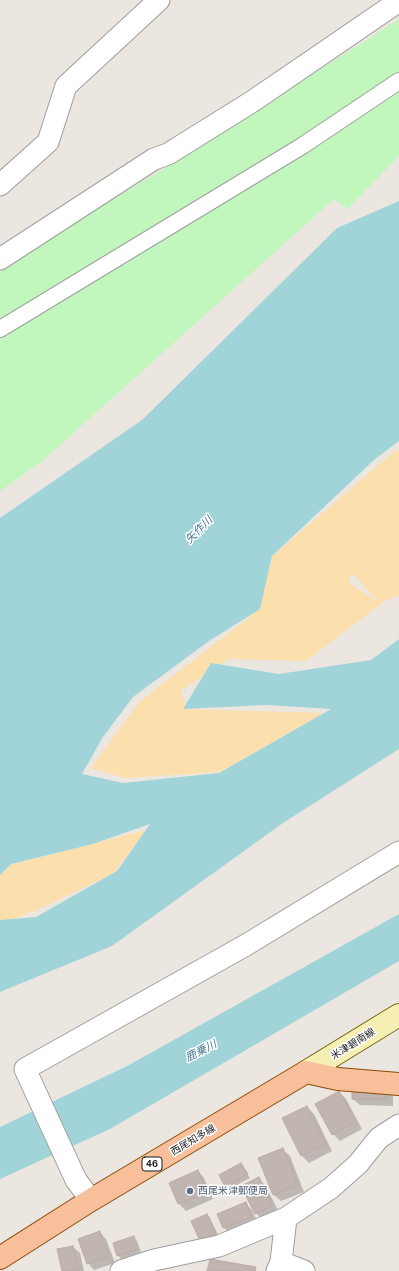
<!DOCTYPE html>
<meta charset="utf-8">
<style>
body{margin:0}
canvas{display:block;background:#ece6e0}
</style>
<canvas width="399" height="1271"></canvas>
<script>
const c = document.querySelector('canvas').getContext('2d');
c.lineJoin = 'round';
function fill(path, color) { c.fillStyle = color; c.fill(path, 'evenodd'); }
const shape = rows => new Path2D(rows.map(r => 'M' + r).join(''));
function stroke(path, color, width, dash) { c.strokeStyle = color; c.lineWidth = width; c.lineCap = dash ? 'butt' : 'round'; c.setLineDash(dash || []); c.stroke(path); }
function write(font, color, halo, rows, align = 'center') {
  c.font = font + ' "Public Sans","Noto Sans JP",sans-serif'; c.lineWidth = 3; c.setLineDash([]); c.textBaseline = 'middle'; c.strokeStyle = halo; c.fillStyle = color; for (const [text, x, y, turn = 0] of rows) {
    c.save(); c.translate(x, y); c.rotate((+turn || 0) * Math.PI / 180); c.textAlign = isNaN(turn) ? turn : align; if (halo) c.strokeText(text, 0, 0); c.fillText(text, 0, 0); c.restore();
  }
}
fill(shape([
 [396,450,399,451,399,595,381,603,381,604,306,661,229,659,180,691,187,709,323,713,220,772,125,778,91,768,139,702,260,609,271,557],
 [352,574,353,574,378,602,348,582],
 [146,830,114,873,37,910,13,919,0,920,0,876,10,865]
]), '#fbe0ae');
fill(shape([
 [399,19,399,156,348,209,334,199,40,463,0,491,0,266,162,170,234,121,335,60]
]), '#c1f6bd');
fill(shape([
 [399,201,399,441,374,460,272,556,260,609,209,641,133,697,103,737,82,774,123,783,219,773,331,709,267,705,183,709,211,663,279,674,371,660,399,639,399,749,283,823,112,946,0,992,0,920,36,917,117,871,150,824,93,844,11,864,0,875,0,518,142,420,337,228],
 [399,914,399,961,110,1129,0,1179,0,1127,129,1065]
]), '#a1d4d8');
fill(shape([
 [386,1088,393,1095,393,1106,360,1105,353,1099],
 [339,1092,346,1099,362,1129,340,1141,333,1134],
 [307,1107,314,1114,332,1151,309,1163,302,1156,284,1119],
 [283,1150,290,1156,304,1192,281,1201,274,1195],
 [241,1164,250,1178,229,1189,226,1186],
 [198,1171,204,1178,213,1199,186,1211,179,1204,170,1183],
 [258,1179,265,1185,279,1212,263,1220,256,1213,242,1187],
 [245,1203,252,1210,258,1223,231,1234,224,1228],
 [207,1215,210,1218,219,1237,205,1243],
 [99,1232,106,1239,115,1263,94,1270,88,1263],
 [134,1238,137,1241,141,1252,121,1259,118,1255],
 [73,1247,80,1253,84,1271,63,1271]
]), '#0003');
const building = shape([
 [352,1087,386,1087,386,1099,352,1099,352,1087],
 [339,1091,356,1121,332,1135,315,1104,339,1091],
 [307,1106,326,1144,301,1156,282,1118,307,1106],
 [283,1148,298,1185,273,1195,258,1158,283,1148],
 [241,1163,248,1174,225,1187,219,1175,241,1163],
 [198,1170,207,1192,178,1204,169,1183,198,1170],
 [259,1177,273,1205,255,1214,241,1186,259,1177],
 [246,1202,252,1217,223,1228,217,1214,246,1202],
 [207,1214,216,1233,200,1241,191,1221,207,1214],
 [100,1231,109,1256,87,1264,78,1239,100,1231],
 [134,1236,138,1249,117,1256,113,1243,134,1236],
 [73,1246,79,1271,62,1271,57,1249,73,1246],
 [210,1259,256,1267,255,1271,207,1271,210,1259]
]);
fill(building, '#c0b5b0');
stroke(building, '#bdaaa3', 1);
const pedestrian = shape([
 [0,329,302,146,399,81]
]);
const minor = shape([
 [0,185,48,142,66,86,159,0],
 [0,259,154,159,168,154,253,101,399,1],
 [91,1200,76,1180,25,1069,246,945,399,852],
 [281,1262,304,1271],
 [121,1271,154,1260,219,1246,286,1218,331,1188,358,1164,379,1138,399,1125],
 [277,1271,281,1262,286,1218]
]);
const secondary = shape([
 [306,1072,399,1015]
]);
const primary = shape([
 [0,1258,91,1200,306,1072,338,1079,399,1084]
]);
stroke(pedestrian, '#9e9e9e', 18);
stroke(minor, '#9e9e9e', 23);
stroke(secondary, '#6a6509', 24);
stroke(primary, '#8b4a06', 24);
stroke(pedestrian, '#fff', 16);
stroke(minor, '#fff', 21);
stroke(secondary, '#f6efb4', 22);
stroke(primary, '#f7c09a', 22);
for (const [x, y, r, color] of [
 [190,1191,4,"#5c6f8a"]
]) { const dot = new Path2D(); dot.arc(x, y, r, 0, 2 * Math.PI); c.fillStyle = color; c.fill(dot); stroke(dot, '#fff', 1.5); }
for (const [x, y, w] of [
 [152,1164,20]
]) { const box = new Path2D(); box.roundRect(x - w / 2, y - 7, w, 14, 3); c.fillStyle = '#fff'; c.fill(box); stroke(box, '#1a1a1a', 1); }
write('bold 9px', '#1a1a1a', null, [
 ["46",152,1164]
]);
write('10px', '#1a1a1a', '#fff', [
 ["米津碧南線",353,1044,-32],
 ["西尾知多線",193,1140,-31]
]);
write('10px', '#4e5e75', '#fff', [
 ["西尾米津郵便局",198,1191]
], 'left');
write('italic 11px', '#467a96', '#fff', [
 ["矢作川",199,530,-45],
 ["鹿乗川",201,1051,-27]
]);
</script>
